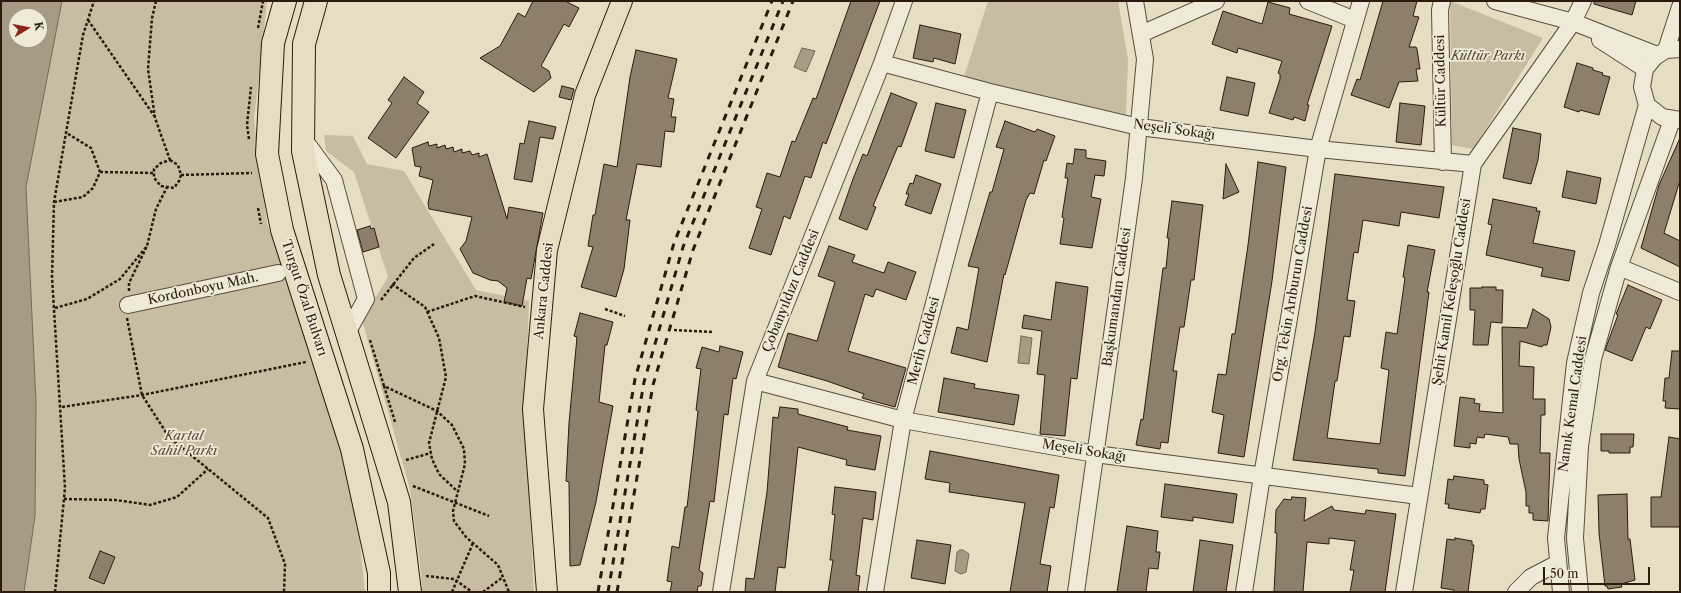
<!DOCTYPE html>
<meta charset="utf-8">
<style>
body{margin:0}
#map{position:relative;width:1681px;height:593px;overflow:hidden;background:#e6dec2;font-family:"Libre Caslon Text",serif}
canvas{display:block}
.frame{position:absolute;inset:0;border:2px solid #2b1b0e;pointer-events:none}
.north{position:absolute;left:8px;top:8px;width:40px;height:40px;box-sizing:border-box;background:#efead7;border:1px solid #a19787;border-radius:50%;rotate:80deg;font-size:11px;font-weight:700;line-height:16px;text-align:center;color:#2b1b0e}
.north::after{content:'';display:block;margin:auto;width:14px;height:18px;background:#8f2418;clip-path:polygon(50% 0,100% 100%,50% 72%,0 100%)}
.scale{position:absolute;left:1543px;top:567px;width:107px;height:18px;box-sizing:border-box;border:2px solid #2b1b0e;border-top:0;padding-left:5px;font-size:12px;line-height:14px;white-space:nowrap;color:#2b1b0e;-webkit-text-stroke:3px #efead7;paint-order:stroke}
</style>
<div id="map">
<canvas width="1681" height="593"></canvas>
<div class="frame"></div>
<div class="north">K</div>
<div class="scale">50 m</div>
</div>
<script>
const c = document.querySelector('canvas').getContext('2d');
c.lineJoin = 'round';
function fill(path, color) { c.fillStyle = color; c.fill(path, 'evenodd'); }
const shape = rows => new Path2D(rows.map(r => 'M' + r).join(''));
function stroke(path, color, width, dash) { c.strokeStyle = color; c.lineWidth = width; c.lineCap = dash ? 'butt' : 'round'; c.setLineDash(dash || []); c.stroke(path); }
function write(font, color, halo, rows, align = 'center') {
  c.font = font + ' "Libre Caslon Text",serif'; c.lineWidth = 3.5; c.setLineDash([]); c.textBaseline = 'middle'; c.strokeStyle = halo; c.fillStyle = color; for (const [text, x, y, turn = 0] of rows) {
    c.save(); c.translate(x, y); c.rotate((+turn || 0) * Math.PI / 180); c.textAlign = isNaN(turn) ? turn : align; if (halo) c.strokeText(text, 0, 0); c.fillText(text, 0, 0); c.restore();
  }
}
fill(shape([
 [62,1,267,1,254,120,267,223,336,431,357,516,365,592,24,592,35,516,36,402,26,187],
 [988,1,1118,1,1128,59,1126,115,964,77],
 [1450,1,1543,38,1473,149,1452,145],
 [324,135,353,136,367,164,404,171,476,290,529,301,525,414,534,592,422,592,421,572,410,489,362,320,388,277,354,172,326,151]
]), '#c6bda3');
const water = shape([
 [1,1,62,1,26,187,36,402,35,516,24,592,1,592,1,1],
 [16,16,40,16,40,40,16,40,16,16],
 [802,48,815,51,806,72,794,67,802,48],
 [1021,336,1032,338,1029,364,1018,363,1021,336],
 [960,550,963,550,969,554,966,572,961,574,955,571,957,552,960,550]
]);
fill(water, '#a69c85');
stroke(water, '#756855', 1);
const building = shape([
 [533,1,565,1,579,8,569,27,564,24,541,66,549,71,551,78,534,92,480,58,500,46,518,13,525,17,533,1],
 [851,1,880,1,826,144,823,142,811,178,805,176,790,219,784,216,771,255,749,248,762,209,756,207,767,173,780,177,792,141,795,142,813,98,816,99,851,1],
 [1383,1,1417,1,1413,16,1419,17,1409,47,1416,47,1417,49,1420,69,1416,69,1418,81,1399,82,1389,108,1351,95,1357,79,1360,80,1383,1],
 [1594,1,1636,1,1632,15,1594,4,1594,1],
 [1268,2,1290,8,1289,14,1332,26,1307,105,1309,105,1305,121,1294,117,1293,120,1269,113,1280,79,1280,74,1278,73,1282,61,1238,48,1237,53,1212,44,1223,11,1262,24,1268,2],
 [920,25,961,34,955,64,934,58,933,62,913,58,920,25],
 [636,50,677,59,668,98,674,99,671,117,676,117,674,132,665,131,661,167,637,164,626,220,630,220,624,269,616,297,581,287,593,247,588,246,593,215,595,215,604,164,617,167,630,77,636,50],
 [1577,63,1593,68,1593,70,1603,73,1602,75,1610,77,1599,115,1580,110,1579,112,1564,107,1577,63],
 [404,77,424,92,417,103,429,112,396,158,368,138,392,103,388,100,404,77],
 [1227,77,1255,83,1248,116,1220,110,1227,77],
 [562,86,574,89,571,100,559,97,562,86],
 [891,93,917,103,901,147,898,146,873,206,876,207,867,230,839,219,853,179,863,154,867,156,891,93],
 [936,103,966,110,954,158,925,151,936,103],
 [1400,103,1425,106,1421,145,1396,142,1400,103],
 [529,121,556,127,553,139,540,137,532,182,514,179,520,143,524,144,529,121],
 [1005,121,1035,132,1037,129,1055,136,1046,161,1044,160,1034,194,1030,193,1026,200,1005,275,1004,274,987,362,951,353,957,327,968,330,979,268,968,266,990,192,992,192,1004,149,996,147,1005,121],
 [1513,128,1541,134,1538,160,1531,184,1503,178,1513,128],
 [1680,138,1680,180,1664,233,1680,241,1680,267,1641,248,1659,185,1680,138],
 [428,142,429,146,437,144,437,148,445,145,446,149,453,147,454,152,462,149,462,153,470,151,472,155,479,153,479,157,487,154,507,219,509,207,543,213,531,279,527,278,522,306,504,302,507,288,498,281,490,280,473,273,460,249,466,241,472,217,429,209,428,203,433,180,419,176,421,167,415,166,412,148,428,142],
 [1075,149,1086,150,1086,158,1106,161,1104,176,1095,175,1091,197,1101,199,1092,248,1060,244,1064,218,1062,217,1068,178,1065,178,1067,163,1073,164,1075,149],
 [1258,162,1286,167,1272,281,1244,457,1218,453,1224,415,1212,412,1218,374,1226,375,1232,334,1235,334,1248,245,1258,162],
 [1226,164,1239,192,1223,199,1226,164],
 [1567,171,1601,178,1596,204,1562,197,1567,171],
 [1335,174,1444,187,1439,218,1401,212,1399,226,1363,220,1358,253,1354,252,1347,300,1355,301,1350,337,1344,336,1337,381,1335,381,1327,438,1380,444,1389,370,1381,368,1386,332,1397,334,1405,278,1403,277,1408,245,1435,250,1427,292,1429,292,1405,476,1378,473,1378,469,1293,460,1315,332,1335,174],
 [916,175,941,184,931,214,905,205,909,194,906,194,910,183,913,184,916,175],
 [1493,199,1537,208,1536,211,1540,211,1533,243,1575,251,1569,281,1541,276,1543,268,1486,255,1492,225,1488,224,1493,199],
 [1172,201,1203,205,1194,280,1191,280,1184,327,1180,327,1173,371,1177,371,1168,443,1161,442,1160,449,1136,445,1141,419,1143,420,1163,268,1166,268,1169,238,1167,238,1172,201],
 [370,226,371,229,374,228,379,247,363,252,357,230,370,226],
 [829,246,855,255,852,262,884,273,888,262,916,272,906,300,876,289,873,297,865,294,848,351,906,368,895,407,862,398,864,394,827,381,778,367,788,333,817,341,835,282,818,276,829,246],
 [1056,282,1088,287,1077,379,1071,378,1065,436,1040,434,1045,375,1037,374,1042,331,1022,328,1024,315,1051,320,1056,282],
 [1628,285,1662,300,1650,329,1646,327,1632,361,1605,350,1618,315,1616,314,1628,285],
 [1482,287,1496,287,1496,290,1503,290,1502,323,1491,322,1488,345,1473,345,1475,310,1470,310,1470,288,1482,288,1482,287],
 [1533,309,1549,319,1551,327,1547,345,1543,345,1542,347,1520,341,1519,366,1534,367,1533,399,1545,399,1545,415,1541,415,1540,453,1550,453,1548,521,1533,520,1533,513,1529,513,1529,506,1526,506,1526,492,1519,459,1518,444,1510,444,1508,437,1485,434,1484,438,1477,437,1476,444,1470,443,1470,448,1454,446,1460,397,1475,399,1474,403,1480,404,1479,411,1503,413,1502,327,1527,328,1533,309],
 [580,313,613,322,607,345,605,345,599,402,613,406,596,502,580,565,570,566,569,482,566,481,569,423,577,337,574,336,580,313],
 [720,346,743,352,736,379,733,378,728,415,724,414,714,502,710,501,699,570,703,573,701,586,698,586,697,592,670,592,672,582,667,581,672,546,679,548,685,507,687,507,693,456,698,411,696,410,701,369,696,368,702,347,719,352,720,346],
 [1672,351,1680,351,1680,409,1665,408,1666,401,1663,401,1665,378,1669,378,1672,351],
 [944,378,975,384,974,388,1019,395,1014,425,938,412,944,378],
 [780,407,798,409,798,414,848,427,847,430,881,436,875,470,846,465,847,460,798,447,785,568,778,567,775,592,745,592,746,578,754,579,767,492,773,417,778,418,780,407],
 [1601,434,1634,434,1633,447,1630,447,1630,453,1609,453,1609,451,1601,451,1601,434],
 [1669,437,1680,439,1680,527,1651,527,1651,497,1661,497,1669,437],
 [930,451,1059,475,1054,508,1050,507,1040,564,1051,566,1047,592,1010,592,1025,503,949,492,950,483,925,479,930,451],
 [1454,476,1484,480,1484,484,1488,485,1485,509,1481,509,1480,513,1448,508,1449,504,1445,504,1448,479,1453,480,1454,476],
 [1165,484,1237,494,1233,523,1193,517,1193,521,1161,517,1165,484],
 [835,487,876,492,873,520,863,518,856,575,860,576,858,592,828,592,833,560,830,560,835,515,832,514,835,487],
 [1627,494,1628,539,1630,539,1635,580,1621,584,1622,587,1608,589,1607,586,1605,586,1599,533,1598,495,1627,494],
 [1292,497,1306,498,1304,521,1332,506,1334,510,1365,514,1366,510,1396,514,1385,592,1350,592,1354,570,1350,570,1355,541,1329,538,1329,544,1307,542,1303,592,1274,592,1277,533,1275,533,1276,510,1284,499,1291,500,1292,497],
 [1127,526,1158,531,1156,552,1160,552,1158,569,1149,568,1146,592,1117,592,1127,526],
 [1455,538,1472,541,1472,545,1474,545,1468,592,1453,592,1454,590,1441,588,1447,539,1455,540,1455,538],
 [917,540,951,545,945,584,911,578,917,540],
 [1200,540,1233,545,1226,592,1193,592,1200,540],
 [100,551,115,557,104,584,89,578,100,551]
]);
fill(building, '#8c806c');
stroke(building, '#2b1b0e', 1);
const minor = shape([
 [1308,1,1355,20],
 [1442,1,1440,10,1443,162],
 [1495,1,1573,22,1657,55],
 [1141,34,1216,1],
 [1600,40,1645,69],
 [1680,49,1666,50,1655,57,1645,69,1642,87,1647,105,1662,117,1680,120],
 [1666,50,1680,7],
 [882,63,990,92,1139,127,1318,149,1473,164],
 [303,138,334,180,366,299,347,333],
 [1619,267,1680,292],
 [128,305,278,273],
 [755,381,903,420,1095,454,1419,496],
 [721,592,755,381,882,63,904,1],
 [875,592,903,420,990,92],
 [1076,592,1134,178,1145,59,1135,1],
 [1244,592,1262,476,1318,149,1361,1],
 [1404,592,1473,164,1573,22,1583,1],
 [1516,592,1531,577,1558,563],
 [1561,592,1556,538,1575,363,1591,293,1607,245,1647,105],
 [1580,592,1575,538,1580,446,1593,359,1619,267,1672,120]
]);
const major = shape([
 [547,592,533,409,547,250,585,95,622,1]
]);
const highway = shape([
 [285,1,273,43,267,154,282,230,352,449,379,573,379,592],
 [316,1,304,44,303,151,329,275,399,502,410,592]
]);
stroke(minor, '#5a4c3b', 18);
stroke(major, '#2b1b0e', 22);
stroke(highway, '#2b1b0e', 24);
stroke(shape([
 [156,1,152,18,148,69,155,118,170,160],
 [88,20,155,117],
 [258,28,263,1],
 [249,139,247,125,251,87],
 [170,160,178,165,181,175,179,181,174,188,161,186,154,178,154,169,161,163,170,160],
 [100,172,154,173],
 [181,175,252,173],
 [54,202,83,197,93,188,100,172,91,148,65,132],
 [258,208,261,224],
 [392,284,425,307,439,338,446,377,429,443,432,459,439,474,457,491],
 [129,291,129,283,147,246],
 [381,300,414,258,434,244],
 [55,308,87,299,120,279,147,246,156,209,167,187],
 [605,309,625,316],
 [427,312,475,296,525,307],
 [127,318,142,395,169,437,268,518,285,564,284,592],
 [674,330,712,332],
 [370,340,384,386],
 [62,407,142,395,306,362],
 [395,422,384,386,437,411,452,425,464,449,465,464,453,511,454,521,466,537,498,565,509,592],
 [406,460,431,453],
 [413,486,489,516],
 [64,499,116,500,150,505,177,497,208,469],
 [426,576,454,579,472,592],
 [55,592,65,488,52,277,54,202,83,35,94,1],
 [452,592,473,543],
 [483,592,503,577]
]), '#2b1b0e', 2.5, [3, 2]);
stroke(minor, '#efead7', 16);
stroke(major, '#e6dec2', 20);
stroke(highway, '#e6dec2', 22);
stroke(shape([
 [598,592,635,379,674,243,772,1],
 [608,592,644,382,683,247,783,1],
 [617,592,653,385,693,250,793,1]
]), '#2b1b0e', 3, [7, 7]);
write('italic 13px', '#5a4c3b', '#efead7', [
 ["Kültür Parkı",1488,56],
 ["Kartal",184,436],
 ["Sahil Parkı",184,451]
]);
write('13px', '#2b1b0e', '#efead7', [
 ["Kültür Caddesi",1441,81,-91],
 ["Neşeli Sokağı",1174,130,8],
 ["Kordonboyu Mah.",203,289,-12],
 ["Ankara Caddesi",544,291,-84],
 ["Çobanyıldızı Caddesi",791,291,-68],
 ["Şehit Kamil Keleşoğlu Caddesi",1452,292,-81],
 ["Org. Tekin Arıburun Caddesi",1293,294,-80],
 ["Başkumandan Caddesi",1117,297,-82],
 ["Turgut Özal Bulvarı",304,298,72],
 ["Merih Caddesi",924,341,-75],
 ["Namık Kemal Caddesi",1573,404,-82],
 ["Meşeli Sokağı",1084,451,9]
]);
</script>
